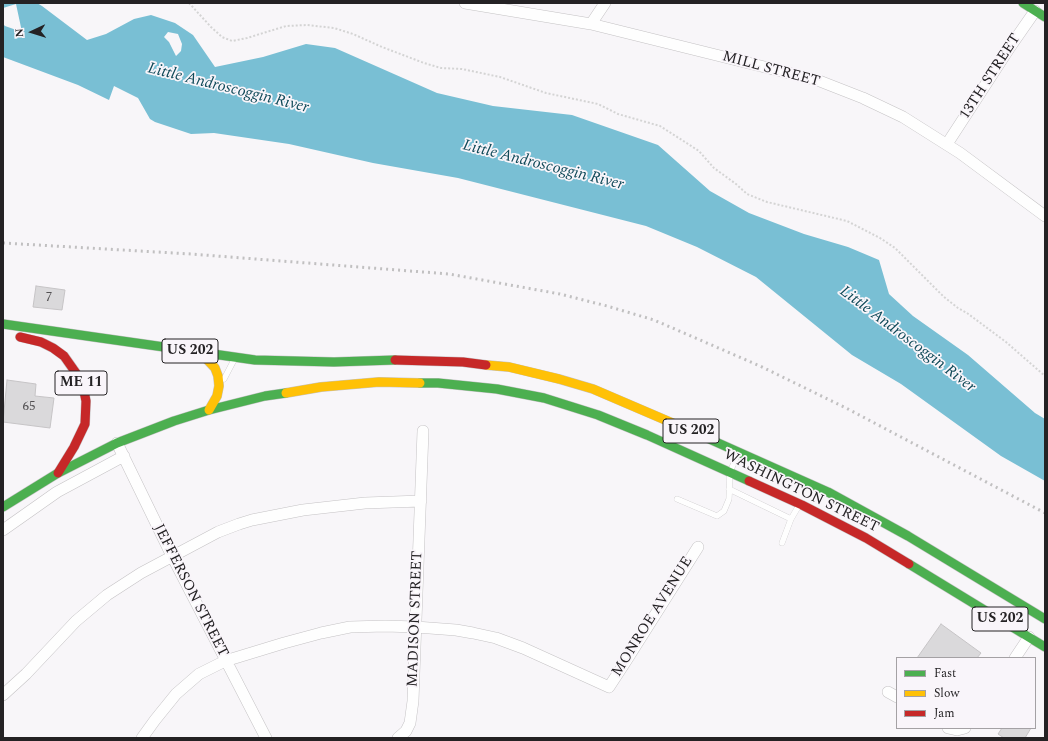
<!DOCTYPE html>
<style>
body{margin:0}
#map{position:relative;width:1048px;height:741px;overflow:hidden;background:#f8f6f9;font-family:Spectral,serif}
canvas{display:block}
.frame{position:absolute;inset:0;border:4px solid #242224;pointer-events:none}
.legend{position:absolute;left:896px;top:657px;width:140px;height:72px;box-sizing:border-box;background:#f9f5fa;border:1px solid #a4a1a4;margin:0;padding:5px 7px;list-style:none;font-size:12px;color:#242224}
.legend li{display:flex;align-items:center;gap:8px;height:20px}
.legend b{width:20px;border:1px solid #a4a1a4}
.north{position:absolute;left:12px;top:12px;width:40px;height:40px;-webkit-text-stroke:3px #f9f5fa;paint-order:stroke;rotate:266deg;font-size:11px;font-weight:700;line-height:16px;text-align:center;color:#242224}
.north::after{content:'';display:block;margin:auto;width:14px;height:18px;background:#242224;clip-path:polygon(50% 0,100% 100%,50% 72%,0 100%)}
</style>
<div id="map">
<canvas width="1048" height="741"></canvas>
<div class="frame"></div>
<ul class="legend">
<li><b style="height:5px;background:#4caf50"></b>Fast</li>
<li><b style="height:5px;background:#ffc107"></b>Slow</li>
<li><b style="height:5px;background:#c62828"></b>Jam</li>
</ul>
<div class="north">N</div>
</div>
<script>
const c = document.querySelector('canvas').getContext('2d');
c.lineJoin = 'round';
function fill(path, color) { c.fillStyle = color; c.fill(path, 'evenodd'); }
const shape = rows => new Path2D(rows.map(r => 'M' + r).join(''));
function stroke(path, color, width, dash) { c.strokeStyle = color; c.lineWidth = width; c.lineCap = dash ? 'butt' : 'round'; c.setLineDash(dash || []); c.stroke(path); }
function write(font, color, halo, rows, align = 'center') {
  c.font = font + ' Spectral,serif'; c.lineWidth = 3.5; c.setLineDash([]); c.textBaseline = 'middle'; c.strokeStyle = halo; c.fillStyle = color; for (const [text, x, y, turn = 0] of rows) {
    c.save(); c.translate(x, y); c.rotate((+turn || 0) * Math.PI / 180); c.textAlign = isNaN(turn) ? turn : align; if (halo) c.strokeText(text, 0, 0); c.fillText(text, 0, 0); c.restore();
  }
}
fill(shape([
 [3,3,37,3,42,6,87,40,106,34,134,19,151,15,175,23,193,35,215,67,263,57,306,44,335,48,437,93,493,106,572,115,658,145,710,191,749,213,804,234,848,247,879,260,889,294,913,316,968,355,1035,413,1045,419,1045,481,1001,456,901,384,852,355,756,277,697,247,646,226,458,178,373,163,289,144,214,133,191,134,155,122,150,119,138,98,114,86,109,100,78,85,3,57,3,24,5,26,22,32,16,4,3,8],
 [168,32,178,34,182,44,181,51,176,56,169,42,164,37]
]), '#79bfd4');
const building = shape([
 [36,286,65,290,62,310,33,307,36,286],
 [7,380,36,384,35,396,54,398,50,428,3,422,7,380],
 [941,624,981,653,977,658,917,658,941,624],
 [1002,728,1031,728,1025,738,1004,738,998,734,1002,728]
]);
fill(building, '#dad9db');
stroke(building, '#c6c4c6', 1);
const lane = shape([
 [224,379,234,360],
 [729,489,791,519,798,507],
 [677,499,717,516,724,511,729,499,730,472,737,456],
 [782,543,791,519]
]);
const street = shape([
 [465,3,591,24,817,80,863,98,903,117,960,153,1045,216],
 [591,24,605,3],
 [947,144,1010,47,1035,11],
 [117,443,172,556,266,738],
 [3,530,57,492,124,456],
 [1015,658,1029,637],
 [888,692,897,697],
 [3,695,26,674,76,621,107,595,141,573,218,532,239,524,252,520,303,510,365,503,421,501],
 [948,728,957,730,965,728],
 [142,738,155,720,176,694,199,674,225,661,284,643,321,633,350,627,385,626,416,627,456,630,473,633,496,638,523,648,609,687,626,661,698,547],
 [398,738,406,731,410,723,413,701,423,431]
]);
const fast = shape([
 [1023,3,1045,17],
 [3,324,255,360,334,362,395,360],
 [420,383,438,383,497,389,544,398,598,415,647,435,749,481],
 [698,434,828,492,908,536,1045,619],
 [3,507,58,473,117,443,174,421,209,410,265,396,286,393],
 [909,564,1045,647]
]);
const slow = shape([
 [200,352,215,368,218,376,219,386,217,396,209,410],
 [486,365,509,367,559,379,593,389,698,434],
 [286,393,321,387,379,382,420,383]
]);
const jam = shape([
 [20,337,41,342,53,348,64,356,76,373,84,391,86,401,85,424,74,447,58,473],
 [395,360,463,362,486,365],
 [749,481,802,505,866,538,909,564]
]);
stroke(lane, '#c4c2c4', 6);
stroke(street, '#c4c2c4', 12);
stroke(fast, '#c4c2c4', 10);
stroke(slow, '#c4c2c4', 10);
stroke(jam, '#c4c2c4', 10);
stroke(shape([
 [189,3,211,27,222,37,232,41,247,38,286,26,307,25,334,28,353,34,382,47,424,63,441,68,462,69,500,77,546,93,598,104,618,114,660,126,699,151,714,168,736,184,747,194,767,202,847,221,880,238,895,248,944,297,958,308,967,313,1006,342,1045,376]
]), '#d4d4d4', 2, [2, 2]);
stroke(lane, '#fefefe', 5.5);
stroke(street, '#fefefe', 11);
stroke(fast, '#4caf50', 9);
stroke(slow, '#ffc107', 9);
stroke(jam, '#c62828', 9);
stroke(shape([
 [3,243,191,254,449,274,560,294,607,306,654,320,760,366,846,408,1045,513]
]), '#c1c0c1', 3, [2, 4]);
write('13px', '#525052', null, [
 ["7",49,298],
 ["65",29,407]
]);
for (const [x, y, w] of [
 [190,351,56],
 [81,383,52],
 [691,431,56],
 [1000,619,56]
]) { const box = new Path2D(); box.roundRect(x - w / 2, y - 12, w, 24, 3); c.fillStyle = '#f9f5fa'; c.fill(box); stroke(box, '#242224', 1); }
write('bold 14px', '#242224', null, [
 ["US 202",190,351],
 ["ME 11",81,383],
 ["US 202",691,431],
 ["US 202",1000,619]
]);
write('15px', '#242224', '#f9f5fa', [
 ["MILL STREET",771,70,15],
 ["13TH STREET",991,77,-57],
 ["WASHINGTON STREET",801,492,26],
 ["JEFFERSON STREET",190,591,63],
 ["MONROE AVENUE",653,617,-58],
 ["MADISON STREET",416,619,-88]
]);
write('italic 16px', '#104a59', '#f9f5fa', [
 ["Little Androscoggin River",228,89,14],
 ["Little Androscoggin River",543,166,14],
 ["Little Androscoggin River",907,340,37]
]);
</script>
